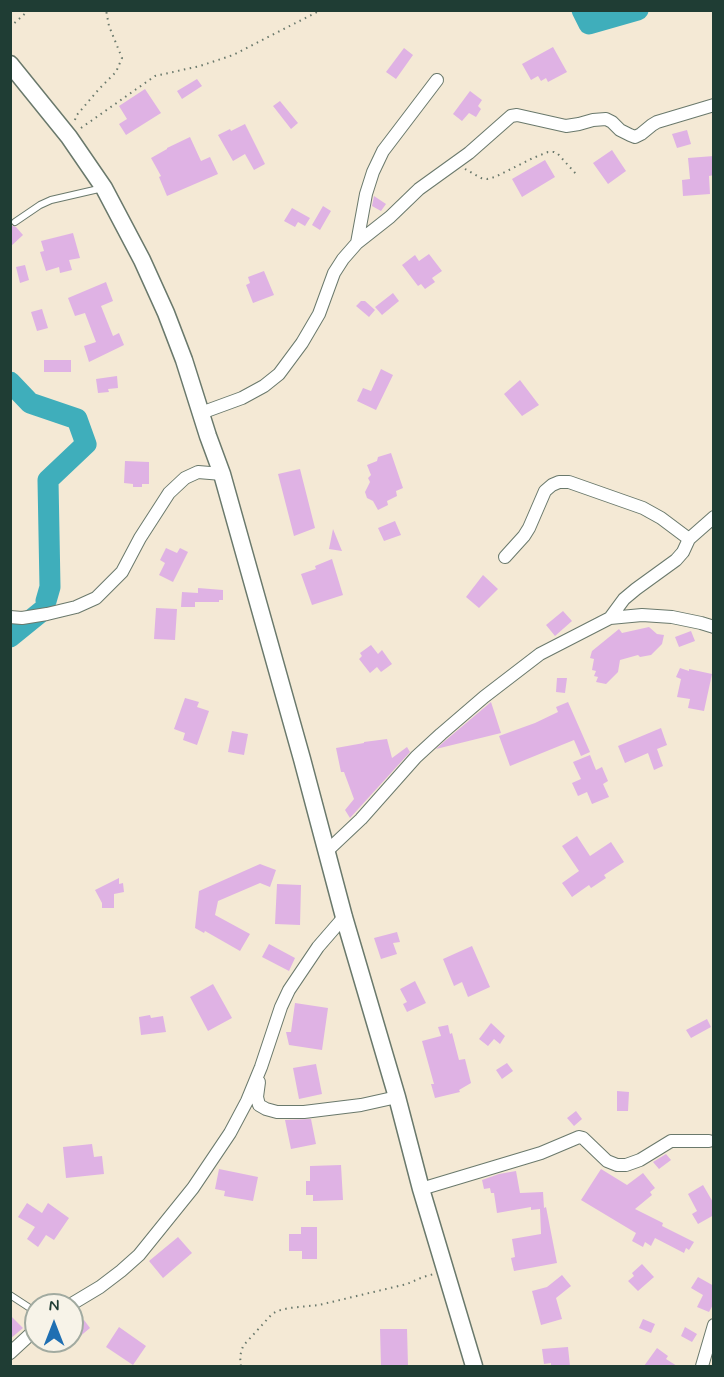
<!DOCTYPE html>
<style>
body{margin:0}
#map{position:relative;width:724px;height:1377px;overflow:hidden;background:#f4e9d5;font-family:Mynerve,sans-serif}
canvas{display:block}
.frame{position:absolute;inset:0;border:12px solid #1f3d34;pointer-events:none}
.north{position:absolute;left:24px;top:1293px;width:60px;height:60px;box-sizing:border-box;background:#f7f3e8;border:2px solid #a1aaa0;border-radius:50%;rotate:0deg;font-size:16px;font-weight:700;line-height:24px;text-align:center;color:#1f3d34}
.north::after{content:'';display:block;margin:auto;width:21px;height:27px;background:#1f6fb2;clip-path:polygon(50% 0,100% 100%,50% 72%,0 100%)}
</style>
<div id="map">
<canvas width="724" height="1377"></canvas>
<div class="frame"></div>
<div class="north">N</div>
</div>
<script>
const c = document.querySelector('canvas').getContext('2d');
c.lineJoin = 'round';
const shape = rows => new Path2D(rows.map(r => 'M' + r).join(''));
function stroke(path, color, width, dash) { c.strokeStyle = color; c.lineWidth = width; c.lineCap = dash ? 'butt' : 'round'; c.setLineDash(dash || []); c.stroke(path); }
function fill(path, color) { c.fillStyle = color; c.fill(path, 'evenodd'); }
stroke(shape([
 [582,10,589,24,638,10],
 [10,382,30,403,77,419,86,444,48,480,50,587,46,601],
 [10,637,42,611]
]), '#3faebb', 21);
fill(shape([
 [553,47,567,72,548,82,546,78,541,81,538,76,531,80,522,64],
 [404,48,413,55,396,79,386,72],
 [197,79,202,86,182,99,177,91],
 [145,89,161,113,126,135,119,124,127,119,119,106],
 [470,91,482,100,478,106,481,109,476,117,469,113,462,121,453,114],
 [280,101,298,123,291,129,273,106],
 [245,124,265,164,254,170,245,154,233,161,218,135,230,129,231,131],
 [687,130,691,144,677,148,672,134],
 [190,137,201,161,210,157,218,174,167,196,159,177,161,176,151,158,167,149,167,148],
 [612,150,626,171,608,184,593,163],
 [714,156,714,175,709,176,710,194,683,196,682,180,690,179,688,158],
 [545,160,555,177,522,197,512,179],
 [374,196,386,204,381,211,372,206],
 [323,206,331,211,320,230,312,225],
 [292,208,310,218,305,226,298,222,295,227,284,221],
 [10,225,16,227,23,235,10,247],
 [73,233,80,258,69,260,72,270,60,273,59,267,46,271,40,252,44,251,41,241],
 [429,254,442,271,432,278,435,282,425,289,421,284,418,286,402,265,415,255,419,261],
 [25,265,29,280,20,283,16,267],
 [264,271,274,295,253,303,246,285,250,283,248,277],
 [106,282,113,301,101,306,113,336,119,333,124,345,89,362,84,346,96,342,85,313,75,316,68,298],
 [393,293,399,301,382,315,375,307],
 [361,301,365,301,375,310,369,317,356,306],
 [42,309,48,328,37,331,31,312],
 [44,360,71,360,71,372,44,372],
 [381,369,393,375,376,410,357,401,363,388,371,391],
 [117,376,118,388,108,389,109,392,98,393,96,379],
 [520,380,539,405,522,416,504,394],
 [391,453,403,488,396,491,397,496,387,501,388,505,378,510,373,501,367,498,365,492,370,482,368,478,371,475,367,465,377,461,378,457],
 [125,461,149,462,149,484,142,484,142,487,133,487,133,484,124,483],
 [300,469,315,528,294,536,278,474],
 [395,521,401,535,384,541,378,528],
 [333,529,342,551,329,549],
 [166,548,177,553,180,548,188,552,173,582,159,575,165,563,160,560],
 [332,559,343,595,312,605,301,574,316,569,315,566],
 [483,575,498,589,479,608,466,597],
 [198,588,223,590,223,600,219,600,219,602,195,602,195,607,181,607,182,592,198,593],
 [156,608,177,609,175,640,154,639],
 [563,611,572,621,555,636,546,625],
 [649,627,657,634,664,635,662,644,651,655,640,657,638,655,620,660,618,672,606,684,596,682,598,677,594,676,596,671,592,670,594,659,590,658,592,651,619,629,622,633],
 [691,631,695,641,679,647,675,637],
 [371,645,378,654,382,650,392,664,381,672,377,667,370,673,359,659,362,656,360,653],
 [680,668,689,671,689,669,712,674,704,711,688,708,690,699,677,697,681,679,676,677],
 [557,678,567,678,565,693,556,692],
 [185,698,199,702,197,707,209,711,197,745,183,740,185,733,174,729],
 [491,702,501,733,436,749,446,740],
 [568,702,590,752,581,756,574,740,510,766,499,736,535,723,558,712,556,707],
 [661,728,667,745,657,749,663,766,654,770,648,753,625,763,618,746],
 [232,731,248,734,244,755,228,752],
 [387,739,392,758,407,747,410,752,350,818,345,810,354,799,344,772,341,772,336,748,364,743,364,742],
 [590,755,596,770,602,767,608,781,603,784,609,797,592,804,587,792,578,796,572,783,581,779,573,762],
 [577,836,590,856,611,842,624,862,604,875,606,878,591,888,589,885,572,897,562,883,579,871,562,846],
 [260,864,276,870,270,887,260,883,218,901,215,915,250,934,240,951,205,931,204,933,195,928,199,891],
 [119,878,119,884,123,883,124,892,114,894,114,908,102,908,102,903,95,890],
 [277,884,301,885,300,925,275,924],
 [397,932,400,942,393,943,397,954,381,959,374,938],
 [269,944,295,958,289,971,262,957],
 [472,946,490,987,468,997,462,982,454,986,443,959],
 [415,981,426,1003,407,1012,403,1004,407,1002,400,989],
 [213,984,232,1018,208,1031,190,997],
 [295,1003,328,1008,322,1050,289,1045,286,1032,291,1032],
 [150,1015,151,1018,163,1016,166,1032,141,1035,139,1017],
 [707,1019,711,1027,691,1038,686,1030],
 [491,1023,505,1036,500,1044,494,1039,488,1046,479,1039],
 [448,1025,450,1034,452,1033,459,1060,465,1059,471,1083,459,1090,460,1092,435,1098,431,1084,434,1084,422,1041,441,1036,438,1027],
 [507,1063,513,1071,502,1079,496,1070],
 [316,1064,322,1094,299,1099,293,1068],
 [617,1091,629,1092,628,1111,617,1111],
 [576,1111,582,1119,574,1126,567,1118],
 [311,1119,316,1144,291,1149,285,1120],
 [92,1144,94,1157,102,1156,104,1174,66,1178,63,1147],
 [666,1154,671,1160,659,1169,653,1162],
 [341,1165,343,1200,313,1201,313,1195,306,1195,306,1181,310,1181,310,1166],
 [219,1169,258,1177,253,1201,224,1196,225,1191,215,1189],
 [601,1169,627,1185,643,1173,655,1188,650,1192,652,1195,635,1209,663,1223,662,1226,694,1242,689,1250,686,1248,684,1253,655,1238,651,1246,645,1242,643,1247,632,1241,636,1233,581,1200],
 [516,1171,520,1193,543,1192,544,1208,546,1207,557,1263,514,1271,511,1258,515,1257,512,1239,541,1234,540,1209,531,1210,531,1207,497,1213,494,1193,491,1193,490,1188,484,1189,482,1180,499,1174],
 [703,1185,714,1204,714,1215,698,1224,692,1214,697,1211,688,1194],
 [27,1203,42,1213,48,1203,69,1218,54,1240,46,1235,38,1247,27,1239,35,1227,18,1217],
 [301,1227,317,1227,317,1259,302,1259,302,1251,289,1251,289,1234,301,1234],
 [178,1237,192,1253,163,1278,149,1261],
 [642,1264,654,1277,638,1291,628,1281,634,1276,632,1273],
 [562,1275,571,1286,556,1298,562,1319,541,1325,532,1291,547,1287],
 [698,1277,714,1286,714,1303,709,1312,697,1307,703,1295,691,1288],
 [10,1315,23,1328,10,1339],
 [643,1319,655,1324,651,1333,639,1328],
 [84,1320,90,1328,78,1338,72,1330],
 [119,1327,146,1346,133,1365,106,1347],
 [685,1327,697,1334,692,1342,681,1336],
 [380,1329,407,1329,408,1366,381,1366],
 [568,1347,570,1366,551,1366,551,1363,544,1364,542,1349],
 [657,1348,668,1356,666,1359,677,1366,644,1366]
]), '#dfb2e4');
const service = shape([
 [15,222,40,205,51,200,103,188],
 [10,1295,36,1312]
]);
const minor = shape([
 [357,243,366,194,373,172,383,151,437,80],
 [201,413,242,398,264,386,279,374,302,343,319,314,334,273,343,259,357,243,390,217,419,189,469,153,511,116,517,115,566,126,579,124,593,120,606,119,612,122,620,130,630,135,635,137,641,134,652,125,657,122,714,105],
 [505,557,524,536,529,528,545,491,552,485,559,482,569,482,643,508,661,518,689,539],
 [10,617,22,618,47,614,76,607,96,598,122,572,140,538,169,493,185,478,198,472,222,474],
 [610,618,642,615,672,617,701,623,714,627],
 [326,852,361,819,416,757,441,734,484,697,540,654,610,618,624,599,636,589,676,560,683,552,689,539,714,517],
 [259,1082,257,1097,259,1105,266,1109,277,1112,304,1112,361,1105,397,1097],
 [421,1189,541,1153,579,1137,583,1138,607,1161,617,1165,626,1165,640,1160,671,1141,709,1141],
 [70,1305,100,1287,121,1271,139,1255,193,1188,230,1133,247,1101,261,1067,281,1007,289,990,318,947,344,917],
 [10,1353,36,1329],
 [702,1366,714,1325]
]);
const secondary = shape([
 [10,64,69,137,104,188,142,260,166,313,184,360,208,436,222,474,302,759,344,917,397,1097,421,1189,474,1366]
]);
stroke(service, '#6a796c', 8);
stroke(minor, '#6a796c', 14);
stroke(secondary, '#6a796c', 19);
stroke(shape([
 [10,27,29,10],
 [75,120,76,116,99,89,116,72,122,58,109,26,106,10],
 [81,128,155,76,200,66,233,55,321,10],
 [465,169,481,178,487,179,495,177,533,158,548,152,554,152,558,154,576,174],
 [241,1366,240,1356,243,1346,272,1314,277,1311,289,1308,319,1305,407,1284,423,1277,434,1274]
]), '#6a796c', 2, [1.5, 4.5]);
stroke(service, '#fff', 6);
stroke(minor, '#fff', 12);
stroke(secondary, '#fff', 16);
</script>
